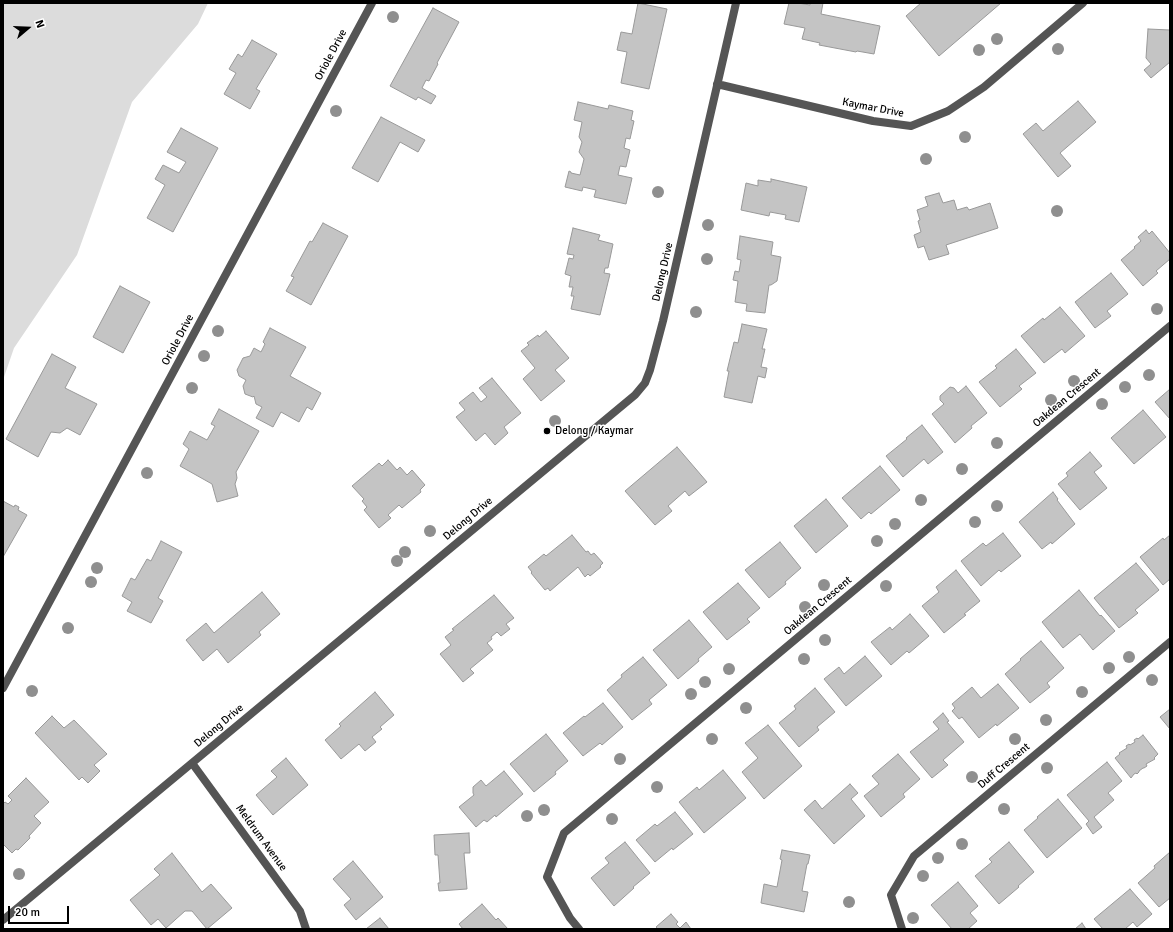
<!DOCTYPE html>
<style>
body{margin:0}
#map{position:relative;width:1173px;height:932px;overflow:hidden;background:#fff;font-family:Signika,sans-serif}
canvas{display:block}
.frame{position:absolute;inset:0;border:4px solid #000;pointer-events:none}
.north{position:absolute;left:8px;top:8px;width:40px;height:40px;-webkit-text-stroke:3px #fff;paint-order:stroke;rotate:71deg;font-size:11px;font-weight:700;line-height:16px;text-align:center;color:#000}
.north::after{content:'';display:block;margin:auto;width:14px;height:18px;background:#000;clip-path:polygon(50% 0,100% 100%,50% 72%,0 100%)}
.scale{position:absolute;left:8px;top:906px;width:61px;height:18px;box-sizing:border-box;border:2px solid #000;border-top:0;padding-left:5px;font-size:12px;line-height:14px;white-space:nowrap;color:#000;-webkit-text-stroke:3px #fff;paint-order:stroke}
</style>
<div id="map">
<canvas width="1173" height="932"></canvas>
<div class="frame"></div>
<div class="north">N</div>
<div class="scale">20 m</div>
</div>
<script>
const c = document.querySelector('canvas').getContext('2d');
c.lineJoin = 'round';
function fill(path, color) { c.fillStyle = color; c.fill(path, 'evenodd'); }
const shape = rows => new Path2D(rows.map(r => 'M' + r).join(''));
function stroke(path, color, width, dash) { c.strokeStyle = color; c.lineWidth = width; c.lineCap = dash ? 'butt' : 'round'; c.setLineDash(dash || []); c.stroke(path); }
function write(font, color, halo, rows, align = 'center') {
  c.font = font + ' Signika,sans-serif'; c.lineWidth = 3; c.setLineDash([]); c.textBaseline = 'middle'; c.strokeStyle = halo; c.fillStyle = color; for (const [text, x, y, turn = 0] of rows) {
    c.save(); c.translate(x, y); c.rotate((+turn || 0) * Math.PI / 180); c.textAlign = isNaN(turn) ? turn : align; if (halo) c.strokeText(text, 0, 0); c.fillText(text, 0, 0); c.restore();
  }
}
fill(shape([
 [3,3,208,3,198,24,132,102,77,255,14,348,3,380]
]), '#dcdcdc');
const building = shape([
 [638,3,667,9,649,89,621,83,627,52,617,50,621,32,632,34,638,3],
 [789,3,798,3,810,5,810,3,823,3,821,14,880,26,874,54,857,51,856,52,819,45,820,43,802,39,805,28,784,24,789,3],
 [921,3,1001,3,939,56,906,16,921,3],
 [433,8,459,22,437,63,438,64,429,81,426,80,422,88,436,96,431,104,418,97,416,100,390,86,433,8],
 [1148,29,1170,30,1170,62,1151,78,1144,70,1151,64,1146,58,1148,29],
 [252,40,277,54,256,89,260,91,250,109,224,94,236,73,229,69,238,54,242,57,252,40],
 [1078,101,1096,122,1060,153,1071,166,1058,177,1023,134,1036,123,1043,131,1078,101],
 [578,102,608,109,609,105,633,111,631,120,634,121,630,139,626,138,624,148,630,150,626,167,620,166,618,175,632,178,626,204,594,197,596,190,583,187,582,191,565,187,569,171,571,172,571,173,580,175,584,159,579,152,582,142,579,137,582,122,574,120,578,102],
 [381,117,425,140,418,152,400,142,378,182,352,168,381,117],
 [181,128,218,148,173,232,147,218,165,185,155,179,163,165,179,173,186,162,167,152,181,128],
 [771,179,807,187,799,222,785,219,786,215,770,212,769,216,741,210,746,183,758,186,758,180,771,182,771,179],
 [939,193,943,203,954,200,957,210,967,207,969,210,990,203,998,228,946,245,949,254,929,260,924,246,918,248,914,235,921,232,918,221,920,220,917,210,928,206,925,197,939,193],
 [323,223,348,236,311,305,286,291,294,277,291,276,310,241,312,242,323,223],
 [573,228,600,235,598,240,613,244,608,268,605,268,604,273,610,274,600,315,571,309,574,296,571,296,573,287,569,287,571,276,565,274,569,258,573,259,574,255,567,254,573,228],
 [1146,230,1149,234,1152,231,1170,253,1170,259,1156,271,1158,273,1143,286,1121,260,1135,248,1134,247,1141,241,1138,237,1146,230],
 [740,236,773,242,771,255,781,257,777,281,771,285,769,285,765,313,746,311,747,304,735,302,738,281,733,280,735,271,739,272,741,260,737,259,740,236],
 [1111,273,1128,294,1107,311,1111,316,1095,328,1075,302,1111,273],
 [120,286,150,302,123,353,93,337,120,286],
 [1060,307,1085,336,1065,353,1062,349,1044,363,1021,336,1043,318,1044,320,1060,307],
 [742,324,767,329,762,349,765,349,761,367,767,368,765,378,758,376,752,403,724,397,729,371,727,371,734,342,738,343,742,324],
 [270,328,306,347,290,376,321,393,312,410,307,407,299,422,281,412,273,427,256,418,262,407,256,404,254,396,253,397,245,394,243,386,246,380,239,376,237,370,243,358,250,356,254,348,261,352,265,344,263,342,270,328],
 [546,331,569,358,555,370,565,381,541,401,523,379,535,368,521,351,529,345,527,343,538,335,539,337,546,331],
 [1016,349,1036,373,1019,386,1022,389,1000,407,979,382,997,368,995,366,1016,349],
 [52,354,76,367,65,388,97,404,80,435,67,428,60,433,51,432,38,457,6,439,52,354],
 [492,378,521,413,504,427,508,433,495,445,485,433,476,441,456,417,465,410,459,403,473,392,481,402,487,397,479,388,492,378],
 [966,386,987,413,971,426,972,428,955,443,932,414,944,404,940,400,940,396,950,387,954,388,958,393,966,386],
 [1170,389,1170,419,1155,402,1170,389],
 [219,409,259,431,236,472,237,478,235,484,238,496,217,502,212,484,180,466,189,449,183,444,190,431,207,440,215,426,211,424,219,409],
 [1143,410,1166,437,1134,464,1111,438,1143,410],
 [922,425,943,452,928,464,924,459,903,477,886,456,907,439,906,438,922,425],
 [677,447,707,482,689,496,685,491,668,506,672,511,655,525,625,491,677,447],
 [1090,452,1102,466,1094,472,1107,488,1080,510,1058,484,1068,476,1066,473,1090,452],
 [388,460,397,470,400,467,407,475,412,470,425,485,420,490,421,492,402,508,399,505,388,515,391,518,379,528,364,510,367,507,362,501,364,499,352,486,379,463,382,466,388,460],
 [880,466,900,490,871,514,869,512,861,519,842,498,880,466],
 [1053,492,1058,499,1057,500,1075,524,1052,544,1051,542,1042,549,1019,522,1053,492],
 [826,499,848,526,816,553,794,526,826,499],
 [3,501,14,507,15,505,19,507,18,510,27,515,3,557,3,501],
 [1003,533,1021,556,1001,572,999,570,981,586,961,561,983,543,986,546,1003,533],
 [572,535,586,552,588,551,591,555,594,553,603,563,600,566,601,567,590,576,588,574,585,577,578,567,550,591,548,588,545,590,531,573,532,572,528,567,544,554,546,556,572,535],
 [1170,535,1170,579,1163,585,1140,557,1163,538,1164,540,1170,535],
 [161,541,182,552,158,598,163,601,151,623,127,611,132,602,122,596,131,578,135,580,147,559,151,561,161,541],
 [780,542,801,568,785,582,786,584,769,598,745,570,780,542],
 [1136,563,1159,590,1135,610,1138,613,1119,628,1094,598,1136,563],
 [956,570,980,601,964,614,966,615,944,633,922,606,939,592,936,587,956,570],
 [738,583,760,608,747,619,750,622,727,640,703,612,738,583],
 [1079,590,1100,616,1101,615,1115,631,1093,650,1080,634,1063,648,1042,622,1079,590],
 [262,592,280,614,259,632,261,635,228,663,217,649,203,661,186,640,206,623,214,633,262,592],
 [494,595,514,618,506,624,510,629,501,636,497,632,491,637,492,639,487,643,493,650,470,669,474,673,463,682,440,654,451,645,445,637,454,630,452,629,494,595],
 [910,614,929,636,909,653,907,651,891,665,871,642,890,627,892,630,910,614],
 [689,620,712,647,698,659,699,661,678,679,653,650,689,620],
 [1041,641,1064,668,1047,683,1050,687,1030,703,1005,674,1021,660,1020,659,1041,641],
 [865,656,882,676,846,706,824,679,839,667,844,674,865,656],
 [643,657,667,685,649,700,652,704,632,720,607,690,622,677,621,675,643,657],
 [998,684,1019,708,997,726,996,724,979,738,962,717,959,719,952,711,955,708,952,704,972,687,981,698,998,684],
 [815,688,835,712,817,727,819,730,799,747,779,723,796,709,794,706,815,688],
 [375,692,394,715,380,727,382,729,372,737,376,742,365,751,359,744,341,759,325,740,341,726,339,724,375,692],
 [603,703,623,727,602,745,600,743,583,756,563,733,584,716,585,717,603,703],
 [1170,709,1170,729,1160,717,1170,709],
 [943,713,949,721,947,722,964,742,943,760,948,765,932,778,910,752,939,729,933,722,943,713],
 [52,716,64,728,74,720,107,754,94,765,100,771,88,783,82,777,79,780,35,733,52,716],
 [768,725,802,766,764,799,742,772,758,758,745,743,768,725],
 [546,734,568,761,555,772,556,774,534,792,510,764,546,734],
 [1143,735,1158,754,1154,758,1155,759,1146,764,1147,766,1144,768,1143,768,1139,771,1139,772,1137,774,1136,773,1134,774,1131,778,1115,758,1120,754,1119,753,1127,748,1126,746,1129,744,1130,745,1135,742,1134,740,1137,738,1138,739,1143,735],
 [898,754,920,779,903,794,905,797,881,817,864,796,879,784,872,776,898,754],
 [286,758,308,785,273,815,256,795,277,777,271,771,286,758],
 [1107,762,1122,781,1108,793,1114,800,1094,817,1102,827,1093,834,1086,824,1089,821,1067,795,1107,762],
 [723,770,746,798,704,833,679,802,697,787,699,790,723,770],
 [504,771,523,794,496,817,495,815,487,822,484,820,476,827,459,807,474,795,473,793,473,787,481,780,486,786,504,771],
 [26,778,49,802,34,816,41,823,29,836,30,838,18,850,16,849,12,853,4,845,3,846,3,804,5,802,8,804,12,800,8,796,26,778],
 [850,784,858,793,851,799,865,816,834,844,804,810,815,800,822,809,850,784],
 [1058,799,1082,828,1047,858,1024,830,1038,818,1037,817,1058,799],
 [675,812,693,834,673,850,672,848,655,862,636,840,655,824,657,826,675,812],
 [469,833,470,853,464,853,467,889,439,891,438,883,440,883,438,855,435,855,434,835,469,833],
 [625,842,650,873,633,887,634,888,614,906,591,878,609,863,605,858,625,842],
 [1009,842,1034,872,1018,886,1019,887,999,904,975,876,992,862,989,859,1009,842],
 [782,850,810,855,808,864,807,864,802,891,808,892,804,912,761,903,764,884,777,887,782,860,780,859,782,850],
 [1170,852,1170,898,1159,907,1138,883,1155,868,1154,866,1170,852],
 [172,853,202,892,211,884,232,908,207,929,192,911,185,911,166,928,158,919,151,925,130,900,160,875,154,869,172,853],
 [353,861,383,897,356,920,344,905,351,899,333,879,353,861],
 [958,882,978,906,970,913,977,921,968,929,952,929,931,905,958,882],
 [1130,889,1152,914,1137,927,1133,922,1125,929,1103,929,1094,919,1130,889],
 [482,904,496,920,498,918,508,929,463,929,459,924,482,904],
 [671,914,678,922,676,924,680,928,686,922,691,929,658,929,656,927,671,914],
 [380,918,389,929,366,929,380,918],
 [1082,923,1086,929,1075,929,1082,923]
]);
fill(building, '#c4c4c4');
stroke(building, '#999', 1);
stroke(shape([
 [717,84,873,121,911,126,948,111,984,87,1083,3],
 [3,688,372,3],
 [192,763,300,911,306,929],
 [3,920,635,395,645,383,650,370,663,321,736,3],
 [579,929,570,918,547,877,564,833,1170,326],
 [902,929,891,895,914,856,1170,642]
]), '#555', 8);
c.fillStyle = '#8f8f8f';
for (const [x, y] of [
 [393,17],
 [997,39],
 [1058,49],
 [979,50],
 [336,111],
 [965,137],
 [926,159],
 [658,192],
 [1057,211],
 [708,225],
 [707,259],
 [1157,309],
 [696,312],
 [218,331],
 [204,356],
 [1149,375],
 [1074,381],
 [1125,387],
 [192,388],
 [1051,400],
 [1102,404],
 [555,421],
 [997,443],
 [962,469],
 [147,473],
 [921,500],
 [997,506],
 [975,522],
 [895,524],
 [430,531],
 [877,541],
 [405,552],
 [397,561],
 [97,568],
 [91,582],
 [824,585],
 [886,586],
 [805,607],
 [68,628],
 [825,640],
 [1129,657],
 [804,659],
 [1109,668],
 [729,669],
 [1152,680],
 [705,682],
 [32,691],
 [1082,692],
 [691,694],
 [746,708],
 [1046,720],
 [712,739],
 [1015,739],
 [620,759],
 [1047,768],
 [972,777],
 [657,787],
 [1004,809],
 [544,810],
 [527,816],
 [612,819],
 [962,844],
 [938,858],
 [19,874],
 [923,876],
 [849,902],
 [913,918]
]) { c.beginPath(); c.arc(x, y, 6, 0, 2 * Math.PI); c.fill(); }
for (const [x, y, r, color] of [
 [547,431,4,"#000"]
]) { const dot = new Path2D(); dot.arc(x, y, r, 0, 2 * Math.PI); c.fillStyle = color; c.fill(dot); stroke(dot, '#fff', 1.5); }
write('11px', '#000', '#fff', [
 ["Oriole Drive",331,55,-62],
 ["Kaymar Drive",873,108,11],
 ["Delong Drive",663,272,-77],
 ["Oriole Drive",178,340,-62],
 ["Oakdean Crescent",1067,398,-40],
 ["Delong Drive",468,519,-40],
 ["Oakdean Crescent",818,606,-40],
 ["Delong Drive",219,726,-40],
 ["Duff Crescent",1004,766,-40],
 ["Meldrum Avenue",261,838,54]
]);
write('11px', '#000', '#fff', [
 ["Delong / Kaymar",555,431]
], 'left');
</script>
